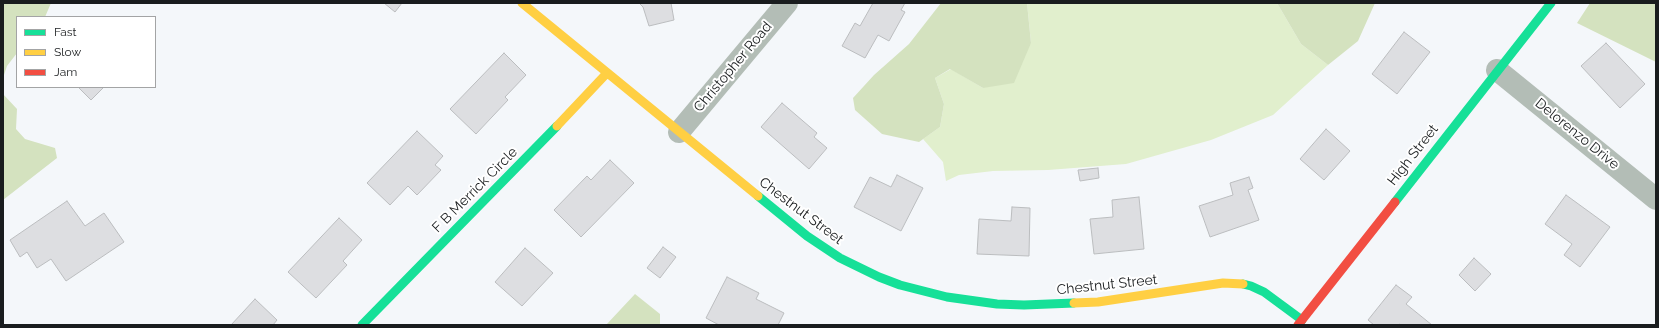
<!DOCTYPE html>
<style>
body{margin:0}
#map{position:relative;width:1659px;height:328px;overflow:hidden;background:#f4f7fa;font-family:Raleway,sans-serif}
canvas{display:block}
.frame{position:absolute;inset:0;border:4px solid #191c1e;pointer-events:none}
.legend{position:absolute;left:16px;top:16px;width:140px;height:72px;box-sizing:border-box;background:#fff;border:1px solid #a3a4a5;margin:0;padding:5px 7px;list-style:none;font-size:12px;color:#191c1e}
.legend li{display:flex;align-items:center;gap:8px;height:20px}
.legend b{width:20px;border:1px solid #a3a4a5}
</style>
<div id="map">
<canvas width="1659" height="328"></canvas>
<div class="frame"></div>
<ul class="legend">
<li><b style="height:5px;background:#16e098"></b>Fast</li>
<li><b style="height:5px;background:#ffcf43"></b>Slow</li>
<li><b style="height:5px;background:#f24e42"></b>Jam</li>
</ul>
</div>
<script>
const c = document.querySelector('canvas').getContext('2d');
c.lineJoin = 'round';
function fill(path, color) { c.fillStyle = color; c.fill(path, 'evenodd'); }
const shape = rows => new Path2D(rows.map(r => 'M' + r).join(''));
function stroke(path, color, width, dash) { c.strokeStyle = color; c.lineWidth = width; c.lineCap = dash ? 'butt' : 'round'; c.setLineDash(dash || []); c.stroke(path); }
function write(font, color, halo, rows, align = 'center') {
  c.font = font + ' Raleway,sans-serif'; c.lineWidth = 4; c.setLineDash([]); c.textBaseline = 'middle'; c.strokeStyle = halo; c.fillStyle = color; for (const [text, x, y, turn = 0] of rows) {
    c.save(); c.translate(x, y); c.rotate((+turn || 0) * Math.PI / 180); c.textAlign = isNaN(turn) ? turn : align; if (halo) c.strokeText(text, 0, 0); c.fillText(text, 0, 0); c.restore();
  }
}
fill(shape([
 [1027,3,1277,3,1301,44,1328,65,1273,115,1211,140,1126,164,1048,170,993,171,959,175,946,181,943,162,923,139,940,127,944,104,935,78,951,69,983,88,1031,43]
]), '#e1efcd');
fill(shape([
 [3,3,51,3,45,17,17,17,17,53,7,66,3,78],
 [941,3,1027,3,1031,43,1014,83,983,88,950,69,935,78,944,104,940,127,919,142,882,134,855,110,853,98,874,75,909,44],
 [1277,3,1375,3,1358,41,1328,65,1301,44],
 [1590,3,1656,3,1656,62,1577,23],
 [3,94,17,109,16,129,25,139,55,148,57,158,3,200],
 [635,294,660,314,660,325,606,325]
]), '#d4e2bf');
const building = shape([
 [384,3,402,3,395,12,384,3],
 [639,3,671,3,674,20,649,26,643,7,639,3],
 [873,3,905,3,901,10,905,12,889,41,878,35,865,58,842,46,855,23,860,26,873,3],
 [1404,32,1430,52,1397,94,1372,74,1404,32],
 [1606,43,1645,84,1620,108,1581,66,1606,43],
 [504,53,526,75,505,97,508,100,476,134,450,109,504,53],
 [78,87,104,87,91,100,78,87],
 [782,103,817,133,814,137,827,148,809,169,761,127,782,103],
 [1326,129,1350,151,1324,180,1300,159,1326,129],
 [417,131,443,156,435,165,441,170,417,195,408,186,390,205,367,183,417,131],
 [610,160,634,183,581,237,554,210,587,176,591,180,610,160],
 [1098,168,1099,178,1080,181,1078,170,1098,168],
 [897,175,923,188,901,231,854,207,870,177,891,187,897,175],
 [1249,177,1253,188,1248,190,1259,220,1210,237,1199,206,1233,195,1230,183,1249,177],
 [1566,195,1610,227,1580,267,1564,255,1572,244,1545,224,1566,195],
 [1139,197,1144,249,1094,254,1090,219,1113,217,1112,200,1139,197],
 [67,201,85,226,104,213,124,242,66,281,51,259,37,268,27,252,20,257,10,240,67,201],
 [1012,207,1030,208,1029,256,977,254,979,219,1011,221,1012,207],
 [339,218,362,240,343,261,347,265,316,298,288,272,339,218],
 [663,247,676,257,660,278,647,268,663,247],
 [525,248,553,273,522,306,495,282,525,248],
 [1474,258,1491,274,1475,291,1459,275,1474,258],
 [727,277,759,293,756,299,784,313,778,325,719,325,706,318,727,277],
 [1396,285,1412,297,1406,304,1432,325,1401,325,1399,324,1398,325,1374,325,1368,320,1396,285],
 [255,299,277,320,273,325,231,325,255,299]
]);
fill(building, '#dddee1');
stroke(building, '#bbbdbf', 1);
stroke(shape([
 [1497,70,1656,199],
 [679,132,787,3]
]), '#b3bdb6', 22);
stroke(shape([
 [758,196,807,236,840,258,879,277,900,285,947,297,997,304,1024,305,1074,303],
 [1395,202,1551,3],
 [1243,284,1251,286,1264,292,1302,320],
 [362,325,557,126]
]), '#16e098', 9);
stroke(shape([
 [522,3,758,196],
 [557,126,607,73],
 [1074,303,1098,302,1223,283,1243,284]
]), '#ffcf43', 9);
stroke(shape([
 [1298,325,1395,202]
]), '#f24e42', 9);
write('14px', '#191c1e', '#fff', [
 ["Christopher Road",733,67,-50],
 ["Delorenzo Drive",1577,134,39],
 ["High Street",1413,155,-52],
 ["F B Merrick Circle",475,190,-45],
 ["Chestnut Street",801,211,37],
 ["Chestnut Street",1107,285,-6]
]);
</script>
